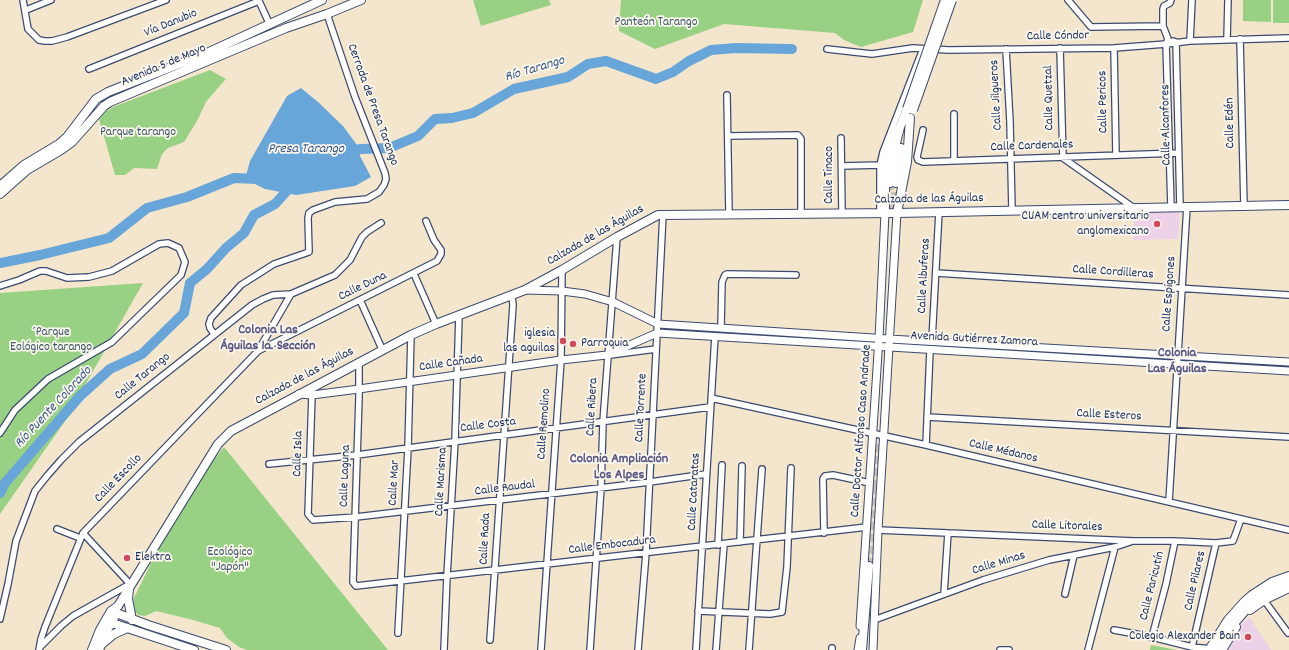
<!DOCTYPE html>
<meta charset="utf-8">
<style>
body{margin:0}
canvas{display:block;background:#f4e6cd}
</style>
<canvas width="1289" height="650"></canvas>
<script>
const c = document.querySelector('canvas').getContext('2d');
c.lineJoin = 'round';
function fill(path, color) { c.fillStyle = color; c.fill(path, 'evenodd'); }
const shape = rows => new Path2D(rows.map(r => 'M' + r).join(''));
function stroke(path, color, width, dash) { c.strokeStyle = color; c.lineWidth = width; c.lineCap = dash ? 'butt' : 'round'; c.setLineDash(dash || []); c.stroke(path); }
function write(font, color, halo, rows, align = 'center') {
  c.font = font + ' Dekko,sans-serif'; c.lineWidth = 3.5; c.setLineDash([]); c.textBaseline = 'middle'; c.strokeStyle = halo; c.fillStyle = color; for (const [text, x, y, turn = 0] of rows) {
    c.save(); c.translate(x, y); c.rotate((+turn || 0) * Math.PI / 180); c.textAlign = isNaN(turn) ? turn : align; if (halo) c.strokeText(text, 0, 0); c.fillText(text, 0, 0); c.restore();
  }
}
fill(shape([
 [1180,207,1178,239,1133,240,1135,209],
 [1249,617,1271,650,1228,650,1241,625]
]), '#edd1e9');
fill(shape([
 [473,0,549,0,551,5,481,26],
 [621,0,923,0,913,32,861,47,844,40,835,33,724,24,655,49,619,31],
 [1243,0,1271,0,1271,22,1243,21],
 [1273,0,1289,0,1289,23,1273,23],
 [210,70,226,79,217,89,206,102,197,121,184,142,168,148,162,154,157,169,134,168,125,175,115,175,99,119,105,112,113,107],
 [143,283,63,424,0,514,0,293],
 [224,447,388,650,247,650,239,647,227,638,220,628,193,620,156,611,145,616,138,615,133,609,132,602,157,551,210,464],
 [1151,645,1177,650,1150,650]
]), '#98d183');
fill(shape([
 [301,88,318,102,343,126,360,149,360,156,371,177,355,186,296,195,265,189,245,179,250,161,287,96]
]), '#68a5d9');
stroke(shape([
 [348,155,360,149,389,148,418,136,435,119,452,118,473,113,514,89,568,77,588,64,606,61,656,79,673,72,689,61,711,50,736,48,792,49],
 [0,263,40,255,109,238,147,208,187,197,234,178,257,179],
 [0,493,5,483,80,396,110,369,142,354,184,313,190,283,207,269,226,248,244,233,254,215,275,204,285,193,293,182]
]), '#68a5d9', 10);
stroke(shape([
 [894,212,896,183],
 [888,214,890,183],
 [873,488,876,442],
 [872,566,877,481]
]), '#c9c1b7', 8, [8, 4]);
const minor = shape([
 [23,0,28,29,39,40,45,41,52,41,67,37,166,0],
 [1068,0,1091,27,1163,26,1168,39,1166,44,1171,207],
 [26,10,51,0],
 [1163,26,1163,9,1164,6,1170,3,1171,0],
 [1240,39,1244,206],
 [1227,40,1228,0],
 [1173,41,1176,42,1180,206],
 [1190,41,1192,0],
 [1060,48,1063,158,1134,208],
 [1114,48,1116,155],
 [827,49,872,54,913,48,949,50,1114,48,1166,44,1190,41,1289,38],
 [1006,49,1010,122,1012,211],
 [89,69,259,1,270,25],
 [727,95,729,214],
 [923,130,917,157,918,160,923,162,1178,153],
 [728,136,798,135,801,139,801,213],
 [841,138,842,213],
 [954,160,954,114],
 [842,166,880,165],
 [880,213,880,165,883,152,923,49],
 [936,273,1289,295],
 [414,274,436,324],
 [0,286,19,280,40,271,46,271,67,278,89,277,112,271,159,244,168,243,179,248,185,262,181,275,112,342,48,379,15,410,0,433],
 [360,300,382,349],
 [721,327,722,282,725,275,727,274,796,275],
 [214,334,210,328,209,324,211,318,241,285,274,264,309,252,308,218,309,213,313,210,335,202,367,199,379,192,384,185,386,179,385,173,355,97,327,14],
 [932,340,939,212],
 [258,351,437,261,441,254,441,250,434,240,426,221],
 [610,355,656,349],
 [359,362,359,397,353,582,356,586,867,527],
 [312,395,308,514,313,520,356,517,650,482,706,474],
 [711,398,926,445,1289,530],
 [927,417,1289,437],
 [926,445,930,350],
 [269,464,357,455,710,407],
 [1169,502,1187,206],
 [57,529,80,538],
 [878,530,1134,541,1175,541,1216,543,1233,541,1241,519],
 [824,533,823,479,825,476,833,475,870,483],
 [740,542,742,466],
 [718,545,722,465],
 [944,594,948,533],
 [1065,594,1074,555],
 [1264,600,1288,633],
 [698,611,770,614,782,612,787,567,791,468],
 [0,619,8,584,16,541,35,491,47,476,61,460,79,442,252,305,263,299,273,295,291,294,335,275,350,260,362,237,367,232,381,223],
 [874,620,983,580,1049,560,1115,547,1130,542],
 [1114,630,1152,637,1192,647,1211,649],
 [398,633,408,448,411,335],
 [1152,637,1166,584,1175,541],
 [490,640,513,305,512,296],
 [40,647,61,626,73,616,130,584,83,533],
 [1192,647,1216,543],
 [39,650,41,639,45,627,83,533,258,351,291,294],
 [444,650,447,576,455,441,459,316],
 [541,650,561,360,562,270],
 [590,650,601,488,603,422,617,237],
 [638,650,646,553,663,214],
 [696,650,715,336],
 [716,650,724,544],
 [749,650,762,469],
 [832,650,832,648],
 [1000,650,1009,650],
 [1088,650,1115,547]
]);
const tertiary = shape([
 [525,290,562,291,585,294,613,302,658,324,889,339,1289,362],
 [299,394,312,395,359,389,561,360,607,355,657,333,1289,371],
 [860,626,879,338,885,213],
 [858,650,860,638],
 [873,650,878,530,897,213]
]);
const secondary = shape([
 [890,183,895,147,900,127,907,109],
 [896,183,901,148],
 [0,186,24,165,59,144,67,137,96,99,108,92,207,53,322,0],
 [0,194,27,170,61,150,72,142,104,106,110,102,286,28,327,14,361,0],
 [885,213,885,162,889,147,895,132,900,127],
 [897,213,907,162,910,118],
 [129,589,128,599,132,620],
 [1250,610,1264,600,1289,588],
 [111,611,148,625,226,650],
 [106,621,194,650],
 [102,644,114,634,127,628],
 [92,650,100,630,111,611,118,606,218,444,231,431,411,335,436,324,525,290,562,270,617,237,658,215,897,213,1289,205],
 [99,650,106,632,114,618],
 [862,650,869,566],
 [1209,650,1228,620,1245,601,1252,595,1272,582,1289,576],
 [1222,650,1236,627]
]);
const motorway = shape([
 [1215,650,1234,622,1247,607,1256,599,1268,591,1289,582]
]);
stroke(minor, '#3c4a6f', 8);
stroke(tertiary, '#3c4a6f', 9);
stroke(secondary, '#3c4a6f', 10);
stroke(motorway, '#3c4a6f', 12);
stroke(minor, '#fff', 5.5);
stroke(tertiary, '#fff', 7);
stroke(secondary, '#fff', 8);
stroke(motorway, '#fff', 10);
const secondaryBridge = shape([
 [907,109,945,0],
 [913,110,952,0]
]);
stroke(secondaryBridge, '#3c4a6f', 10, []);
stroke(secondaryBridge, '#fff', 8);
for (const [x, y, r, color] of [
 [1157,224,4,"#d1495b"],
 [563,341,4,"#d1495b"],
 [573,344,4,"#d1495b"],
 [127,558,4,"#d1495b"],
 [1248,637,4,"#d1495b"]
]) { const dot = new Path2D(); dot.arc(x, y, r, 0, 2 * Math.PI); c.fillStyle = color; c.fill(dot); stroke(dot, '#fbf7ec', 1.5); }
write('13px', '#3a5867', '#fbf7ec', [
 ["Panteón Tarango",656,23],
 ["Parque tarango",138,133],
 ["´Parque",51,333],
 ["Eológico tarango",51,348],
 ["Ecológico",230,553],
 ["\"Japón\"",230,568]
]);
write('13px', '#1b2f5e', '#fbf7ec', [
 ["Vía Danubio",171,24,-22],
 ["Calle Cóndor",1058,37,-1],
 ["Avenida 5 de Mayo",164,66,-23],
 ["Calle Jilgueros",997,95,-93],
 ["Calle Quetzal",1050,98,-91],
 ["Calle Pericos",1104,102,-91],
 ["Cerrada de Presa Tarango",372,105,70],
 ["Calle Edén",1231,123,-91],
 ["Calle Alcanfores",1167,125,-91],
 ["Calle Cardenales",1032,147,-2],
 ["Calle Tinaco",830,175,-90],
 ["Calzada de las Águilas",929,200,-1],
 ["Calzada de las Águilas",596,236,-30],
 ["Calle Cordilleras",1113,273,4],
 ["Calle Albuferas",925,276,-87],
 ["Calle Duna",363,287,-26],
 ["Calle Espigones",1170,294,-86],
 ["Avenida Gutiérrez Zamora",974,340,3],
 ["Calle Cañada",451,364,-8],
 ["Calle Tarango",143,377,-39],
 ["Calzada de las Águilas",305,377,-28],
 ["Calle Ribera",593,407,-87],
 ["Calle Torrente",642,408,-87],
 ["Calle Esteros",1109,416,3],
 ["Calle Remolino",545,424,-86],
 ["Calle Costa",488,426,-7],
 ["Calle Doctor Alfonso Caso Andrade",862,431,-86],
 ["Calle Médanos",1003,452,13],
 ["Calle Isla",299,454,-88],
 ["Calle Laguna",346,476,-88],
 ["Calle Escollo",119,479,-46],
 ["Calle Marisma",442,482,-87],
 ["Calle Mar",395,483,-87],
 ["Calle Raudal",505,489,-7],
 ["Calle Cataratas",695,492,-87],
 ["Calle Litorales",1067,527,2],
 ["Calle Rada",486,539,-87],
 ["Calle Embocadura",612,546,-7],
 ["Calle Minas",999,564,-17],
 ["Calle Pilares",1196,581,-77],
 ["Calle Paricutín",1153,586,-76]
]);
write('13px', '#1b2f5e', '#fbf7ec', [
 ["CUAM centro universitario",1149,217],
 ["anglomexicano",1149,232],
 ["iglesia",555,334],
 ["las aguilas",555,349],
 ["Parroquia",581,344,"left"],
 ["Elektra",135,558,"left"],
 ["Colegio Alexander Bain",1240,637]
], 'right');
write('italic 14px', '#365889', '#fbf7ec', [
 ["Río Tarango",535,70,-17],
 ["Presa Tarango",306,150],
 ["Río Puente Colorado",54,408,-47]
]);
write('bold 14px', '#5a5786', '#fbf7ec', [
 ["Colonia Las",268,331],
 ["Águilas 1a. Sección",268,347],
 ["Colonia",1177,354],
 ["Las Águilas",1177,370],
 ["Colonia Ampliación",619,460],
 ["Los Alpes",619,476]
]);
</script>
